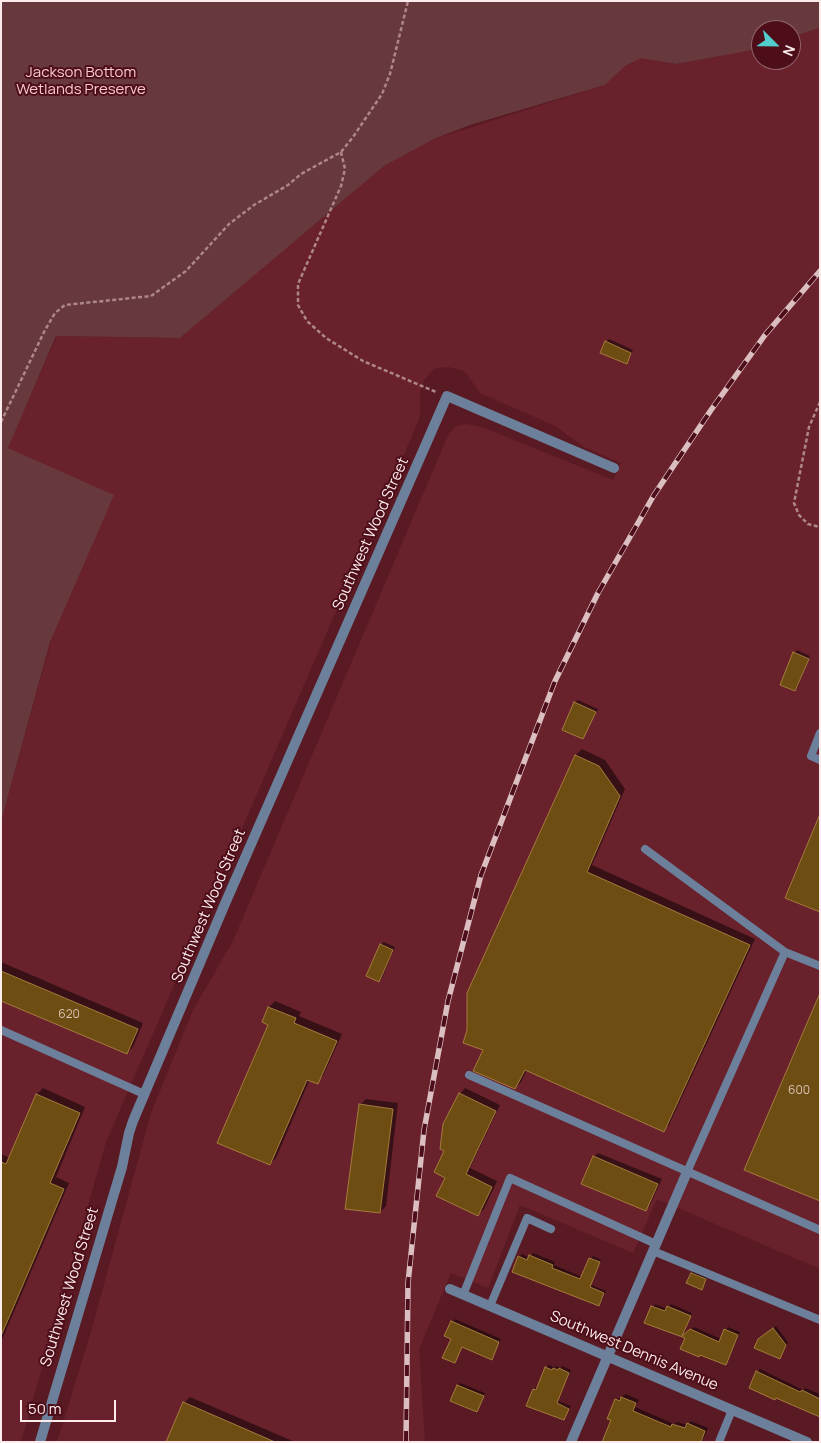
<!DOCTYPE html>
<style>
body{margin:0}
#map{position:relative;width:821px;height:1443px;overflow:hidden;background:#5a1a23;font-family:Manrope,sans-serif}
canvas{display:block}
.frame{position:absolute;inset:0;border:2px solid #fdecec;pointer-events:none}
.north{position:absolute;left:751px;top:20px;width:50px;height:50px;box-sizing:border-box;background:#4e0e19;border:1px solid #94676d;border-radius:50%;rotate:113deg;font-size:14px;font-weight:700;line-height:20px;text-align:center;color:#fdecec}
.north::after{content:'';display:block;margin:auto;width:18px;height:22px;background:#52cdce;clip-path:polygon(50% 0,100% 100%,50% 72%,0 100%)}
.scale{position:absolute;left:20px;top:1400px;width:96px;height:22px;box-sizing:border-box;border:2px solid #fdecec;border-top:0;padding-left:6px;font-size:15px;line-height:18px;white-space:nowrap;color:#fdecec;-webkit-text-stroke:4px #4e0e19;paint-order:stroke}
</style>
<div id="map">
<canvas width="821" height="1443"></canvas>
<div class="frame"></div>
<div class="north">N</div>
<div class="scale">50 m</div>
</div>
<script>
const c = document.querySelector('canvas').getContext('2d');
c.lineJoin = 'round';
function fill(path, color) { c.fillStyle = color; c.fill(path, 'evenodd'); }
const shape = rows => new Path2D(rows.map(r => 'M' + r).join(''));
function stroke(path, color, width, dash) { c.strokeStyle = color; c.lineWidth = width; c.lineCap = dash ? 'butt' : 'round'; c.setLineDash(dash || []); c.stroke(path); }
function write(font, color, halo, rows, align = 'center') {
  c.font = font + ' Manrope,sans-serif'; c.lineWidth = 4; c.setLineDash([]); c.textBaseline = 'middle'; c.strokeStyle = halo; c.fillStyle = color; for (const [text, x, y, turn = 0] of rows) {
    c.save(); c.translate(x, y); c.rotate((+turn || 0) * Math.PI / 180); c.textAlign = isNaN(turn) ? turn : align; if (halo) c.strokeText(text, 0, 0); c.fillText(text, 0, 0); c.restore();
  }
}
fill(shape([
 [820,28,820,1269,657,1199,633,1253,520,1205,488,1288,451,1273,419,1349,425,1442,57,1442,90,1335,151,1113,193,1010,233,941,449,433,456,426,466,424,482,427,613,480,621,463,584,447,555,426,480,393,466,373,461,370,448,367,437,368,432,371,423,382,420,392,420,413,418,422,106,1142,21,1442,1,1442,1,822,51,641,7,448,57,336,180,338,384,166,434,139,605,85,625,66,641,57,676,64,748,51,761,47,761,60,791,60,791,37]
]), '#69212c');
fill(shape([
 [1,1,820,1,820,28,791,37,791,30,761,30,761,47,748,51,676,64,641,58,625,66,605,85,470,125,434,139,384,166,180,338,56,336,8,448,114,495,50,642,1,822]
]), '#67383c');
fill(shape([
 [609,339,633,350,626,362,606,342],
 [797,650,810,656,798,687,795,690,794,653],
 [578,700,598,709,583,738,575,703],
 [582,749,605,760,625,789,592,865,755,939,669,1125,663,1131,527,1070,521,1082,515,1088,484,1049,576,755],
 [384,942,395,947,382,978,379,981,381,944],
 [1,962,143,1023,133,1047,127,1053,1,999],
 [275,1001,301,1012,299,1016,342,1034,323,1076,317,1082,310,1079,276,1158,270,1164,269,1024,264,1021,269,1007],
 [43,1088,85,1107,56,1177,69,1183,1,1342,1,1154,10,1158,37,1094],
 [465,1088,500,1105,470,1168,497,1181,484,1209,478,1214,446,1177,445,1151,460,1094],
 [366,1099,398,1103,386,1206,380,1212,360,1105],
 [598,1153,662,1179,650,1205,646,1210,594,1157],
 [533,1253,555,1262,554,1265,582,1277,593,1256,601,1260,591,1285,606,1291,601,1303,599,1305,519,1257,522,1254,530,1258],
 [694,1271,708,1276,701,1288,692,1273],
 [655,1304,667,1309,671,1304,692,1313,683,1336,646,1322],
 [455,1319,501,1339,492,1358,463,1346,454,1362,452,1338,446,1335],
 [776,1326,788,1342,780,1358,762,1337],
 [694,1327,721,1339,728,1327,740,1332,728,1361,726,1363,683,1336],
 [549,1365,555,1368,556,1366,561,1368,562,1366,571,1370,558,1401,571,1406,563,1419,527,1406,534,1389,537,1387,539,1387,546,1368],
 [760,1369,803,1390,805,1388,820,1394,820,1416,757,1372],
 [460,1383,485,1393,477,1411,458,1385],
 [626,1394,639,1400,635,1407,674,1424,677,1422,687,1425,691,1421,708,1428,702,1442,669,1442,613,1420,616,1400],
 [190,1397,295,1442,167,1442,184,1403]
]), '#0007');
const building = shape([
 [605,341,631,353,627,364,600,353,605,341],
 [793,652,809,659,795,691,780,685,793,652],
 [574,702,596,712,583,739,562,730,574,702],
 [575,755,599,766,620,796,587,872,750,945,664,1132,525,1070,515,1089,473,1071,483,1050,463,1043,467,1030,467,993,575,755],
 [820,814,820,912,785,898,820,814],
 [380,944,393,950,379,982,366,976,380,944],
 [1,971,138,1029,127,1054,1,1001,1,971],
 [820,993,820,1201,744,1170,820,993],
 [268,1007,296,1018,294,1023,337,1041,318,1084,307,1080,270,1165,217,1143,268,1025,262,1022,268,1007],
 [459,1093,496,1111,466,1174,492,1187,478,1216,436,1196,445,1178,434,1172,444,1151,440,1149,443,1124,459,1093],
 [36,1094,80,1113,50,1183,64,1189,1,1336,1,1162,6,1164,36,1094],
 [359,1104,393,1109,380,1213,345,1209,359,1104],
 [593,1156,658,1184,646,1211,581,1184,593,1156],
 [529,1255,553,1265,552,1268,580,1279,589,1258,600,1262,590,1287,604,1293,599,1306,512,1272,518,1256,527,1260,529,1255],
 [691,1273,706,1279,702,1290,686,1283,691,1273],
 [651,1306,665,1311,667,1306,691,1316,682,1336,690,1329,719,1342,724,1329,738,1335,726,1365,700,1355,699,1357,680,1349,685,1338,644,1323,651,1306],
 [451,1321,499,1342,492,1360,462,1347,455,1363,442,1358,451,1339,444,1336,451,1321],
 [773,1328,786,1345,780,1359,754,1348,758,1339,773,1328],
 [545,1367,552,1370,553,1368,558,1370,559,1368,569,1373,557,1403,569,1409,564,1420,526,1406,533,1389,536,1390,545,1367],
 [756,1371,800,1392,802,1390,820,1399,820,1417,776,1398,775,1400,749,1388,756,1371],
 [457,1385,484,1396,477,1412,450,1401,457,1385],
 [621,1397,636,1403,633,1411,671,1427,672,1424,685,1428,687,1423,705,1431,701,1442,602,1442,611,1420,607,1419,615,1399,620,1401,621,1397],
 [183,1402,275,1442,166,1442,183,1402]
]);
fill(building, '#6e4d13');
stroke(building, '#a47b3d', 1);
stroke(shape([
 [341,152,345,169,341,186,298,284,298,305,307,321,326,338,363,361,436,392],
 [820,402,809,427,794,503,799,515,808,524,820,527],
 [1,422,45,330,55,313,65,305,151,296,186,271,229,224,254,205,288,185,301,174,341,152,353,137,382,94,390,74,408,1]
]), '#ae878b', 2.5, [4, 2.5]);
stroke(shape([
 [820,733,811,756,820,760],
 [645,849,785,952,687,1172],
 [785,952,820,966],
 [1,1030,144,1094],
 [469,1075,820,1230],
 [653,1251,820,1320],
 [463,1295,510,1178,656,1244],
 [490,1306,527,1218,551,1229],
 [719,1442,732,1410]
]), '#6c809b', 8);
stroke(shape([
 [450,1289,807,1442],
 [40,1442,122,1167,129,1133,133,1121,224,906,447,396,614,468],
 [571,1442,687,1172]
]), '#6c809b', 10);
const rail = shape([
 [406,1442,408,1283,424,1130,448,1001,481,875,555,681,598,593,654,495,711,410,765,335,820,271]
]);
stroke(rail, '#dabec0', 5.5);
stroke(rail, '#4e0e19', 4, [11]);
write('12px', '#d9c4b6', null, [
 ["620",69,1015],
 ["600",799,1091]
]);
write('15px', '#f8c9ca', '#4e0e19', [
 ["Jackson Bottom",81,73],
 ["Wetlands Preserve",81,90]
]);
write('15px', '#fdecec', '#4e0e19', [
 ["Southwest Wood Street",371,534,-66],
 ["Southwest Wood Street",209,906,-67],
 ["Southwest Wood Street",70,1287,-73],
 ["Southwest Dennis Avenue",634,1351,23]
]);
</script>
